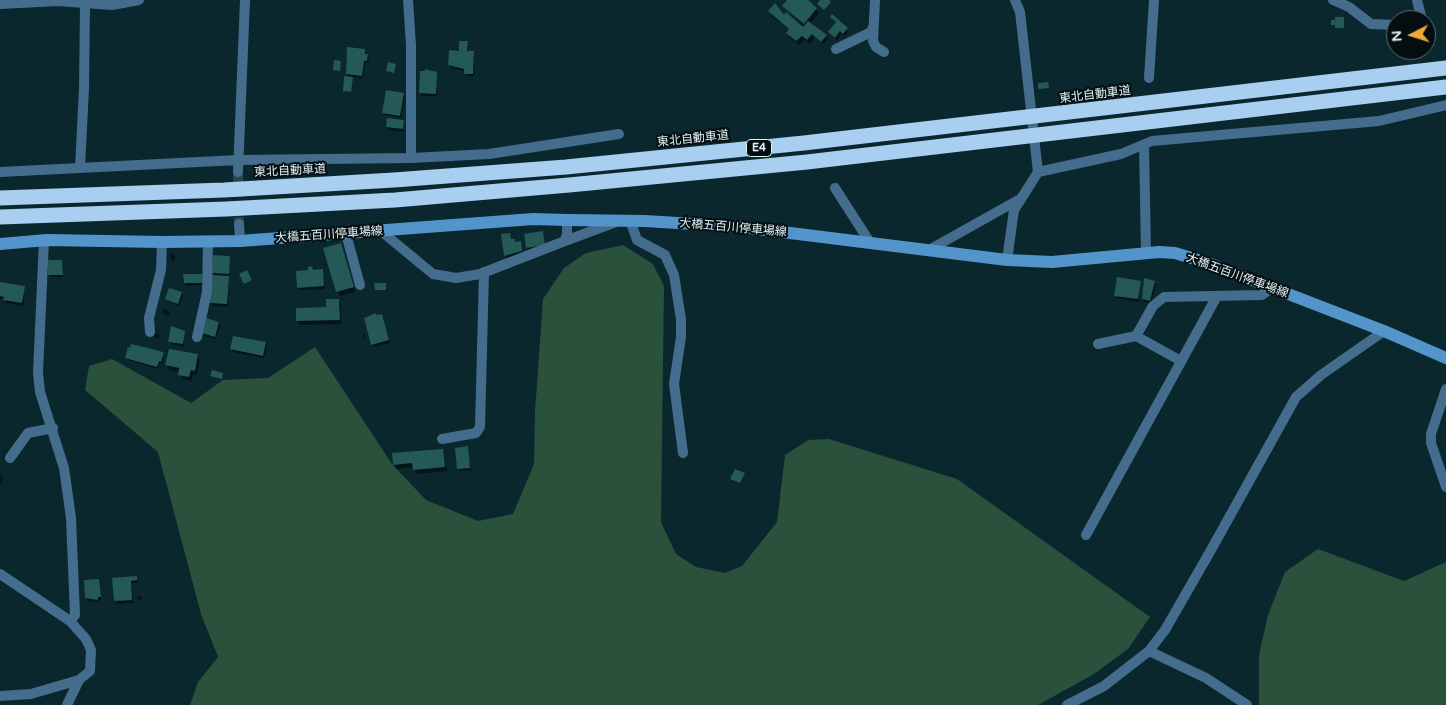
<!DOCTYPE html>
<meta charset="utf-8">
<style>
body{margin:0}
#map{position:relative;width:1446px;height:705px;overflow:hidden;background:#0b272e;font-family:"Varela Round",sans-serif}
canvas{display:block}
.north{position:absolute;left:1386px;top:10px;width:50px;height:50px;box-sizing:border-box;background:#040e11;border:1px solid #5c696c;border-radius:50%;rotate:265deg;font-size:14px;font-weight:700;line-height:20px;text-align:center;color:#e1f1f5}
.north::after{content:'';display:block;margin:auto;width:18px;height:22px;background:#eda83b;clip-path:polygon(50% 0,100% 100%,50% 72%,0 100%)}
</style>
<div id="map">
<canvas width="1446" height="705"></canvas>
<div class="north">N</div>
</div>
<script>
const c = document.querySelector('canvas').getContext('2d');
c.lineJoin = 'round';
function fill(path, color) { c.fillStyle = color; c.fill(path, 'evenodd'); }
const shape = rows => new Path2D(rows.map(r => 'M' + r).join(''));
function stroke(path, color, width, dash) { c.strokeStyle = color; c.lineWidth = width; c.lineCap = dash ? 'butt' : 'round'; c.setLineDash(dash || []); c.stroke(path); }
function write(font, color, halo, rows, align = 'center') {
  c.font = font + ' "Varela Round","Noto Sans JP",sans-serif'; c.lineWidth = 4; c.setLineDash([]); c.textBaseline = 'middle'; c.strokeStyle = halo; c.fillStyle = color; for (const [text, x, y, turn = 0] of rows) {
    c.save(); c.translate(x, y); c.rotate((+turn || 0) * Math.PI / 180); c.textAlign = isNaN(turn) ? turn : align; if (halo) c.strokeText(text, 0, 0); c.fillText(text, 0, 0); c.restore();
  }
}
fill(shape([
 [623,245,653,264,664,286,661,522,676,554,696,567,725,573,742,566,777,522,785,455,808,440,829,439,957,479,1150,617,1128,649,1094,674,1038,705,190,705,198,682,218,657,201,614,158,452,85,390,89,366,112,359,191,403,223,380,268,378,315,347,392,464,426,500,478,521,513,514,534,464,535,412,543,299,564,268,586,253],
 [1318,549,1404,581,1446,562,1446,705,1259,705,1259,655,1268,615,1285,572]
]), '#29513c');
fill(shape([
 [788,0,806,0,816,9,819,13,810,24,826,36,828,39,823,44,810,32,814,39,810,44,805,40,799,45,790,38,788,33,790,30,772,16,770,11,804,29,805,27,783,6],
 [832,17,848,31,845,36,842,33,837,40,831,35,837,23],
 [467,42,468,52,473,52,474,55,474,76,467,76,465,71,451,68,450,65],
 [365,51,369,58,368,63,365,63,363,78,351,77,351,93,344,92,350,78,347,74],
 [436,73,437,96,422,96,420,93],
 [403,94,405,97,401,118,385,115,383,113],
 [403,121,404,132,389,130,387,127],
 [543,233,546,247,529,250,527,247],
 [510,234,512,240,520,243,523,254,507,259,502,235],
 [340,245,355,292,340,296,325,249],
 [171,254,175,255,175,261,171,260],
 [229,257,228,307,213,306,211,303,216,277,213,272],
 [62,261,63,277,51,277,49,275],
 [312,268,314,271,323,270,325,289,300,290,298,287],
 [201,275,203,285,186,286,185,283],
 [1140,282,1139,302,1117,298,1116,295],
 [1155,282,1156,285,1151,303,1145,302,1143,299],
 [0,284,24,287,24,306,6,303,5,299,0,299],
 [181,293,183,296,179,306,167,299],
 [338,300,341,304,341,324,300,325,297,320,327,309],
 [164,309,170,312,168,316,162,313],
 [382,315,390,343,374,347,372,344,376,316],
 [219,323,220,326,216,339,205,336,203,333],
 [172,327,184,332,184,347,171,344,169,342],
 [155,333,159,334,159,339,155,338],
 [363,334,365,334,366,339,364,339],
 [265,343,267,346,264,358,233,352,232,349],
 [163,354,164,357,162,364,160,363,158,369,128,360,126,358],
 [197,356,200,360,197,375,193,374,191,381,182,379,180,372,169,370,167,365],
 [467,448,471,470,460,471,458,468],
 [442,450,447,471,416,474,414,467,396,469,394,464],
 [0,473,4,479,0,485],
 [136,578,138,583,132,583,133,603,117,604,114,579],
 [99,580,101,600,98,600,99,602,88,601,87,598],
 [137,596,141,596,142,600,138,600]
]), '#0007');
fill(shape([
 [787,0,808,0,817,8,804,24,782,6],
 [820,0,829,0,831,2,824,10,817,4],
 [775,3,784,15,786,12,803,27,808,21,827,35,821,42,812,34,807,40,802,36,796,41,786,33,789,29,768,11],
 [832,14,848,28,843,34,840,31,835,38,828,32,836,22,830,17],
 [1335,17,1344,17,1344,28,1335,28,1335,25,1331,25,1331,20,1335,20],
 [459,41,468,41,467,51,474,51,473,74,464,74,464,69,448,65,449,50,459,51],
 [347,47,365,49,365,54,368,54,367,61,364,61,362,76,346,74],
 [334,60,341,61,340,71,333,70],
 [388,62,396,64,394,73,386,71],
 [425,69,437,72,436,94,419,93,420,71,425,71],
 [344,76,353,77,351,92,343,91],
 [1048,82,1049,88,1038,89,1038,83],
 [386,90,404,93,400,116,382,113],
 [387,118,404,120,403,129,386,127],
 [543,231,545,245,539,248,539,246,526,248,524,234],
 [510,233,511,239,515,239,515,242,521,241,522,251,504,256,501,234],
 [341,243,354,287,336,292,323,248],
 [213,255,230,256,229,274,212,273],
 [48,260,62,260,63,275,48,275],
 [312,266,313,270,323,269,324,286,297,288,296,271,308,270,308,267],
 [247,270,252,280,244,284,239,274],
 [183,274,202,274,202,283,184,283],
 [212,275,229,276,227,304,210,303],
 [1117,277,1141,281,1138,299,1114,296],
 [1144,278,1155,281,1150,301,1142,299],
 [0,282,25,286,22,303,3,300,4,297,0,296],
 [374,283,386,283,386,290,375,290],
 [169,288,182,292,178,304,165,299],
 [326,299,339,299,340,320,296,321,296,308,326,307],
 [376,313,376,315,382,314,389,340,371,345,364,318],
 [206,318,219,322,215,337,202,333],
 [171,326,185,331,183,344,168,342],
 [233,336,266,342,263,356,230,349],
 [131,344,160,351,164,353,161,362,159,361,157,367,125,358,128,347,130,348],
 [169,349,198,354,195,371,191,370,189,377,178,375,179,368,165,365],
 [212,370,223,373,222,379,210,376],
 [468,446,470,468,457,469,455,448],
 [443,449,445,467,413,470,412,463,393,465,392,453],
 [735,469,745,473,740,483,730,479],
 [137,576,137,580,131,581,132,600,114,601,112,578],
 [99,579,101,597,98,597,98,600,85,598,84,580]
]), '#245955');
stroke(shape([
 [238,172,239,224]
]), '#2b454c', 10, [10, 5]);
stroke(shape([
 [875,0,873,41,876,47,884,52],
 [1333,0,1349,7,1371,24,1396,25],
 [1417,0,1422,20],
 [0,4,58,1,112,5,139,0],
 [836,49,871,32,873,27],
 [1149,78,1154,0],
 [1144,145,1146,253],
 [411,158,489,154,619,134],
 [80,168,84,88,85,4],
 [0,172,238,160,411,158,411,45,408,0],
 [238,172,245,0],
 [1038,172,1121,154,1152,141,1379,121,1446,105],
 [835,188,871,244],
 [630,220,637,240,665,255,674,275,681,319,681,337,674,384,683,453],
 [239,224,240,241],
 [381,231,433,274,456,278,480,274,565,241,567,233,567,220],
 [346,234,360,285],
 [565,241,616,222],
 [927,251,1020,199],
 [1007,260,1014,210,1038,172,1020,12,1015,0],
 [150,332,149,318,161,270,162,242],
 [1136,336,1181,361],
 [197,337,207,292,208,241],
 [1098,344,1136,336,1153,306,1164,297,1262,295,1272,288],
 [1446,389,1431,434,1431,443,1446,487],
 [442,439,476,433,480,427,484,272],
 [10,458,28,433,53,428],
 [1086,535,1217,296],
 [0,574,70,621,75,615,71,518,64,468,40,392,38,373,44,240],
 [0,696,31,694,79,680,90,671,91,650,86,639,70,621],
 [67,705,79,680],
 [1067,705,1104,686,1149,651],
 [1247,705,1206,678,1149,651,1165,630,1211,550,1296,397,1321,375,1384,331]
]), '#446c8d', 10);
stroke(shape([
 [0,244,47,240,162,242,240,241,533,219,567,220,645,221,742,227,1007,260,1052,262,1159,252,1175,253,1208,263,1384,331,1446,358]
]), '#5395cb', 12);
stroke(shape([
 [0,198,224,190,394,180,566,167,804,143,1446,68],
 [0,217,226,209,395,200,569,185,807,162,1446,87]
]), '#a8cef0', 15);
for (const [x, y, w] of [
 [759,148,25]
]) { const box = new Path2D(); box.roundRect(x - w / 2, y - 8.5, w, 17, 4); c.fillStyle = '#040e11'; c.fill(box); stroke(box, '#e1f1f5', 1); }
write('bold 11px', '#e1f1f5', null, [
 ["E4",759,148]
]);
write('12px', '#e1f1f5', '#040e11', [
 ["東北自動車道",1095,95,-7],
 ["東北自動車道",693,139,-6],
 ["東北自動車道",290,171,-3],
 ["大橋五百川停車場線",733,228,5],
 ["大橋五百川停車場線",329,235,-4],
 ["大橋五百川停車場線",1237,276,20]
]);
</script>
